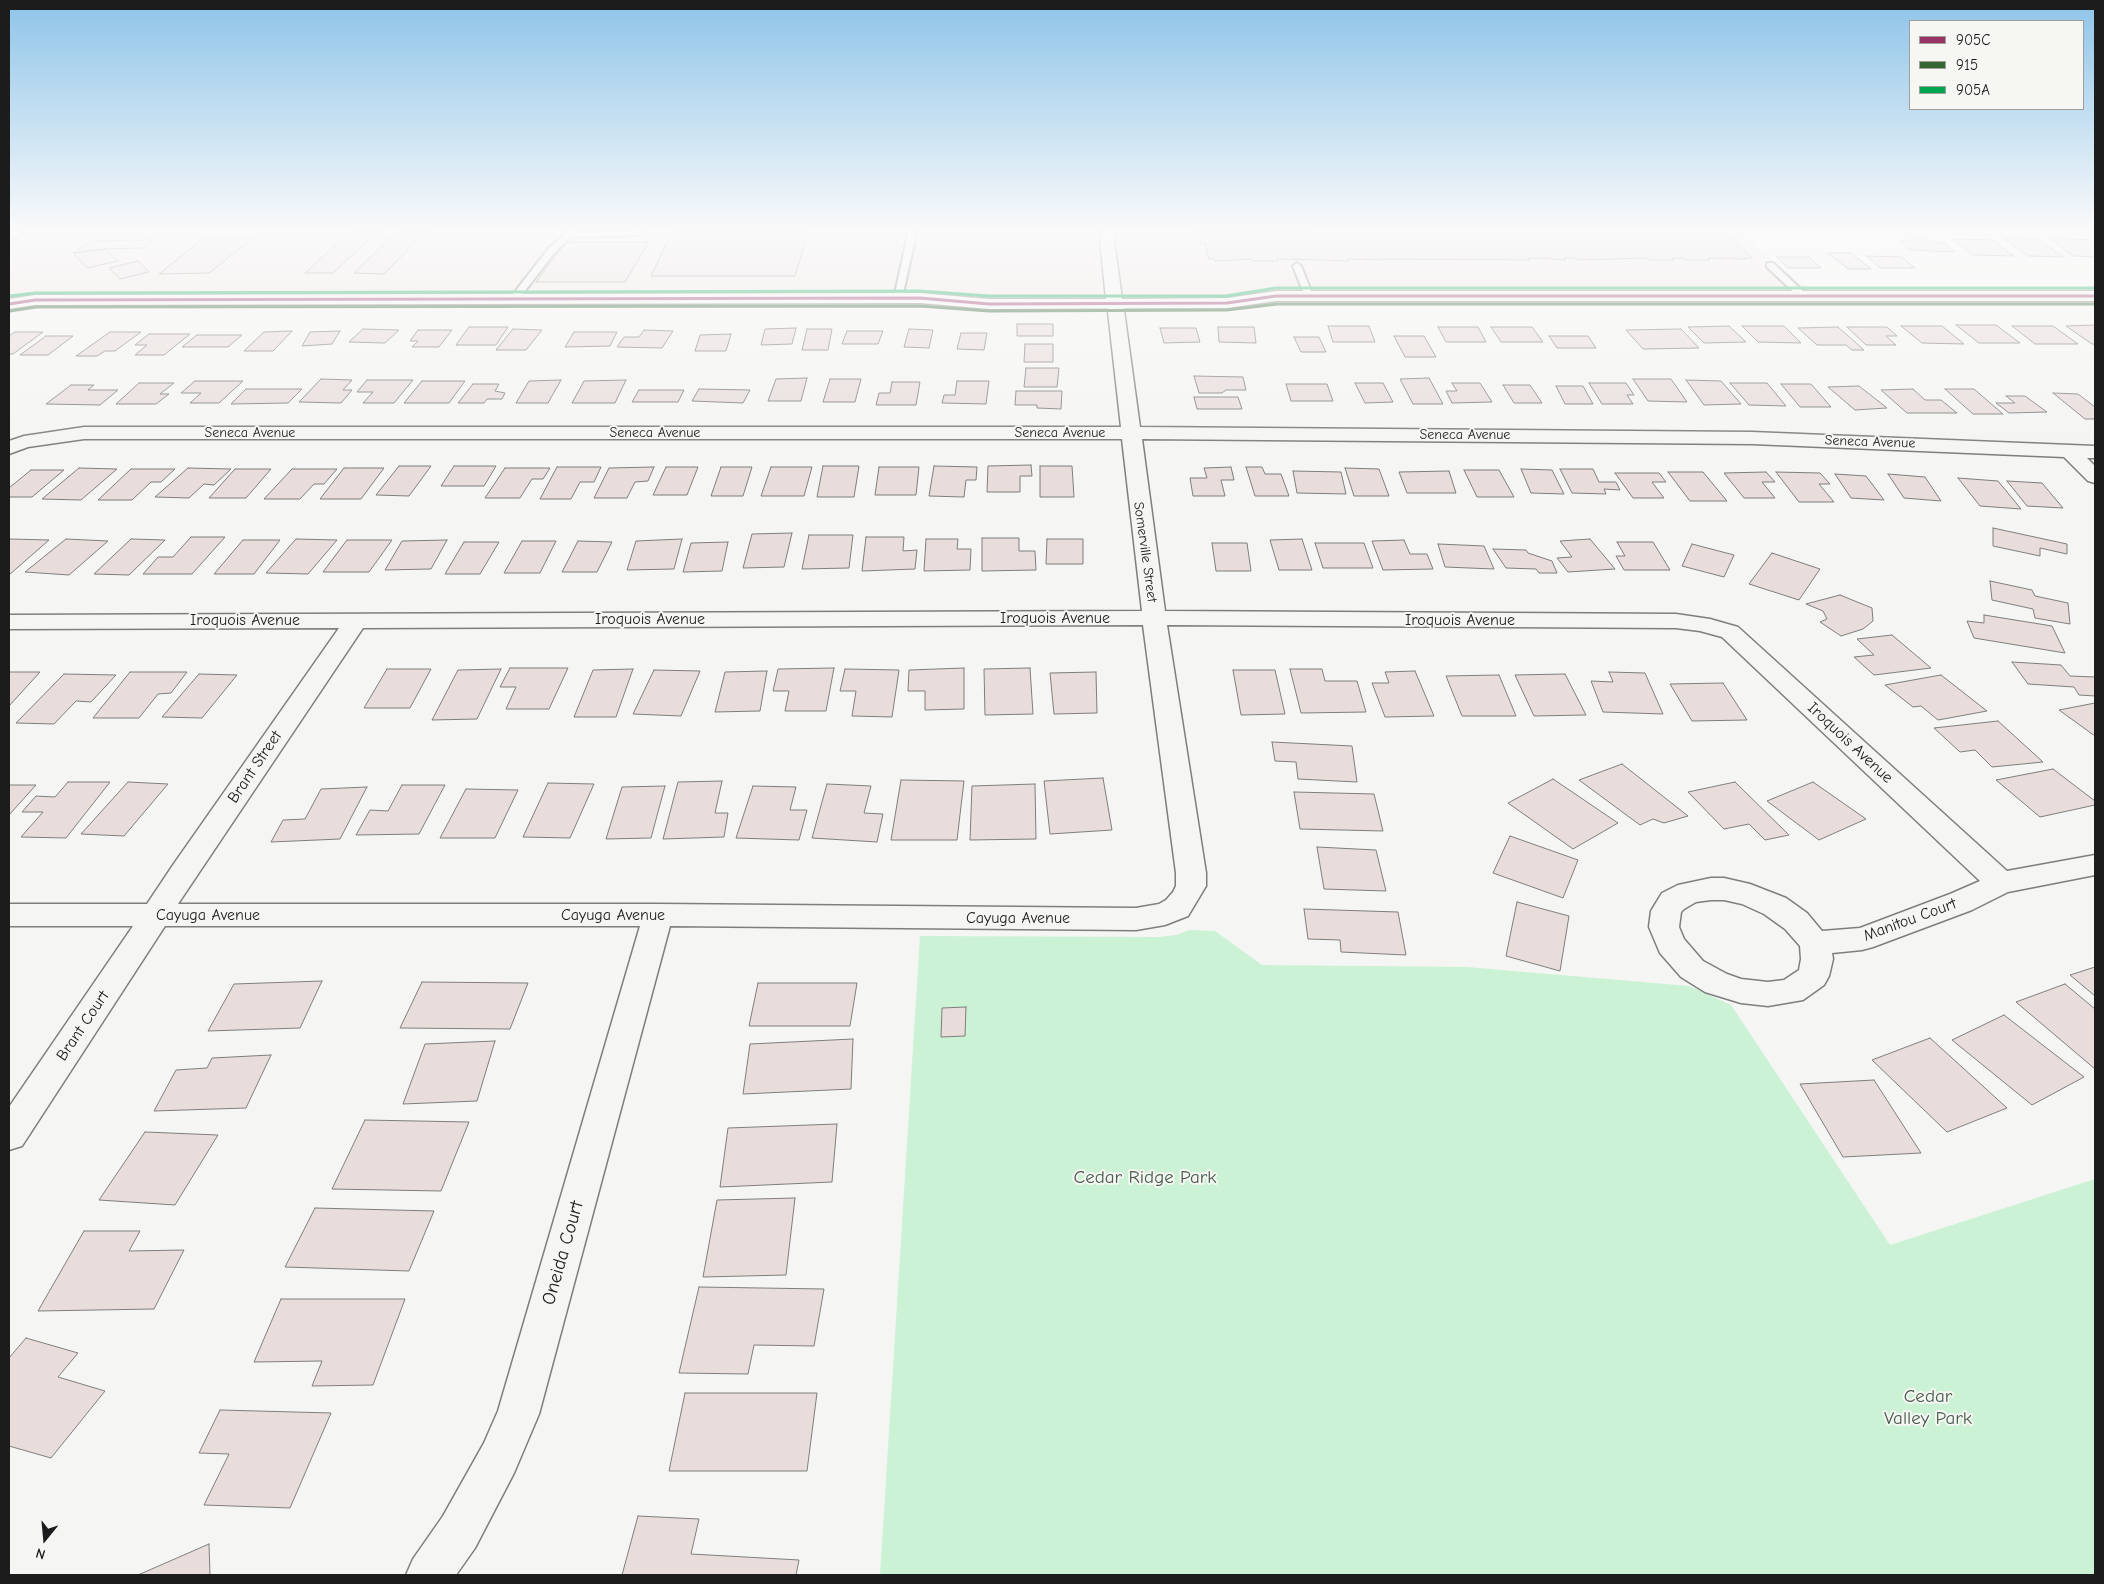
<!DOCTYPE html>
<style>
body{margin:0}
#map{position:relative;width:2104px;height:1584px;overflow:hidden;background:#f5f5f3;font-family:"Comic Neue",sans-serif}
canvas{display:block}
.frame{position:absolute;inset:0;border:10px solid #1c1c1c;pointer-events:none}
.legend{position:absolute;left:1909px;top:20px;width:175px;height:90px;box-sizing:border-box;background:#f6f6f2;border:1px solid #9f9f9c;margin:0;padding:6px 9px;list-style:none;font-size:15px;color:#1c1c1c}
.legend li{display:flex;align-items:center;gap:10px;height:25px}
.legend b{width:25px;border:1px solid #9f9f9c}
.north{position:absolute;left:20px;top:1514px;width:50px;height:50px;-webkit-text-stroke:4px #f6f6f2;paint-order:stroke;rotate:197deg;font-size:14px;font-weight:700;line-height:20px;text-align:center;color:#1c1c1c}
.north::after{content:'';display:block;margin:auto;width:18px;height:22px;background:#1c1c1c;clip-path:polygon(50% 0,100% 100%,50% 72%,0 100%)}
</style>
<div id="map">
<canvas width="2104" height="1584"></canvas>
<div class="frame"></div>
<ul class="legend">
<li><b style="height:6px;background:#936"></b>905C</li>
<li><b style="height:6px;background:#363"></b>915</li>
<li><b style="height:6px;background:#00a651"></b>905A</li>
</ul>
<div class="north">N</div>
</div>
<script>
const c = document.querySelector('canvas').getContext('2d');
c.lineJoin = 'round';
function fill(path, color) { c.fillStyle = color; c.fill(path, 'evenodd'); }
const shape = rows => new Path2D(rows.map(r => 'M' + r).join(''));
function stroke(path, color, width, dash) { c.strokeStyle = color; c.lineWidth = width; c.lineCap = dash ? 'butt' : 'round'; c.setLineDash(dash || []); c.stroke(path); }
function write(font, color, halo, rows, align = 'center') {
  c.font = font + ' "Comic Neue",sans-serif'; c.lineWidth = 4; c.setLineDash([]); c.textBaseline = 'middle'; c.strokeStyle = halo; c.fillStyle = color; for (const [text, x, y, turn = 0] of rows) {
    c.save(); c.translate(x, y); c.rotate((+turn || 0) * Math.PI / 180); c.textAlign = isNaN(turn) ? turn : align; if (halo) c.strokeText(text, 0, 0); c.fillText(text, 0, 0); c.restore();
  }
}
fill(shape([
 [16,230,1738,230,1810,294,1164,303,920,298,34,300,25,293,9,293,9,238,15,234]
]), '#f1e7e4');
fill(shape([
 [1189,930,1215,931,1262,965,1467,967,1689,986,1731,1005,1890,1245,2095,1179,2095,1575,880,1575,920,936,1159,937,1176,935]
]), '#cbf2d5');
const building = shape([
 [352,230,379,230,333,273,305,273,352,230],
 [399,230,427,230,384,274,354,273,399,230],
 [673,230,809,230,795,276,651,276,673,230],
 [1197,230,1306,230,1308,234,1724,233,1752,258,1744,258,1746,259,1708,258,1710,260,1686,260,1684,258,1672,258,1674,260,1649,260,1648,258,1577,260,1575,258,1564,258,1566,260,1539,258,1528,258,1530,260,1385,259,1385,260,1348,259,1349,261,1286,259,1277,259,1278,261,1253,261,1252,259,1215,261,1214,259,1209,259,1205,244,1201,244,1199,236,1203,236,1202,232,1197,232,1197,230],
 [1906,236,1928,237,1933,242,1945,243,1955,252,1908,250,1899,240,1911,241,1906,236],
 [253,238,209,273,159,274,203,239,253,238],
 [2003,238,2038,239,2064,257,2028,256,2003,238],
 [2049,238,2091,240,2095,243,2095,257,2073,256,2049,238],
 [1953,239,1993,240,2014,256,1973,255,1953,239],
 [154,240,143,248,106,249,73,253,91,241,154,240],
 [566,242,649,242,625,282,536,282,566,242],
 [106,249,118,261,87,268,73,253,106,249],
 [1828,253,1851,253,1871,269,1848,269,1828,253],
 [1867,256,1902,257,1915,268,1880,268,1867,256],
 [1777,257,1809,257,1821,268,1788,268,1777,257],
 [138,261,149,272,120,279,109,268,138,261],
 [1017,324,1053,324,1053,336,1017,336,1017,324],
 [1956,325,1996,325,2020,343,1979,343,1956,325],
 [2095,325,2095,344,2092,344,2066,326,2095,325],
 [1328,326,1369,326,1375,342,1333,342,1328,326],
 [1729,326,1746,342,1704,343,1688,327,1729,326],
 [1742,326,1784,326,1801,343,1758,342,1742,326],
 [1901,326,1942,326,1964,344,1922,343,1901,326],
 [2012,326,2053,326,2078,344,2035,344,2012,326],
 [469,327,508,327,496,345,456,345,469,327],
 [1218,327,1254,327,1256,343,1219,342,1218,327],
 [1438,327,1478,327,1486,342,1446,342,1438,327],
 [1491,327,1532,327,1543,342,1501,342,1491,327],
 [1838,327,1864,350,1852,350,1846,345,1817,345,1798,328,1838,327],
 [1847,327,1887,327,1897,336,1886,336,1896,345,1866,345,1847,327],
 [796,328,792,344,761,345,765,329,796,328],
 [1160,328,1196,328,1200,342,1164,343,1160,328],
 [363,329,399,330,385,343,349,342,363,329],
 [513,329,542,330,526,350,496,350,513,329],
 [807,329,832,329,828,350,802,350,807,329],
 [909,329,933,330,929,348,904,347,909,329],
 [1681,329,1699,348,1643,349,1626,330,1681,329],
 [418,330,452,330,439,347,412,347,418,341,410,341,418,330],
 [644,330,673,331,662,348,617,347,624,337,639,337,644,330],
 [292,331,273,351,244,351,264,332,292,331],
 [340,331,332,344,302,346,310,332,340,331],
 [847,331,883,331,878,344,842,344,847,331],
 [15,332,43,332,13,354,9,354,9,336,15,332],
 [110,332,141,332,115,351,105,351,97,356,76,356,110,332],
 [574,332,617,332,610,346,565,347,574,332],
 [961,333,987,333,984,350,957,349,961,333],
 [149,334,190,334,164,355,135,355,147,345,135,345,149,334],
 [731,334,726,351,695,351,700,335,731,334],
 [197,335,242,335,228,347,182,347,197,335],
 [46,336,73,336,48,355,20,355,46,336],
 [1394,336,1424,336,1436,357,1405,357,1394,336],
 [1549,336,1588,336,1596,348,1557,348,1549,336],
 [1294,337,1319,337,1326,352,1301,352,1294,337],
 [1025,344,1053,344,1053,362,1024,362,1025,344],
 [1026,368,1059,368,1057,387,1024,387,1026,368],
 [1194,376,1243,377,1246,390,1226,390,1222,393,1199,393,1194,376],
 [807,378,801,401,768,401,776,379,807,378],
 [1429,378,1443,404,1413,404,1400,379,1429,378],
 [321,379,352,380,343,390,352,390,341,403,299,402,321,379],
 [830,379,861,379,855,402,823,402,830,379],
 [1633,379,1671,379,1687,402,1648,401,1633,379],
 [367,380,413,380,394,403,363,403,373,392,357,392,367,380],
 [561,380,548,403,516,403,529,381,561,380],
 [626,380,615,403,572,403,584,381,626,380],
 [1686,380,1721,381,1741,404,1704,405,1686,380],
 [195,381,243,381,219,403,190,403,201,393,181,393,195,381],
 [422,381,465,381,449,403,404,403,422,381],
 [957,381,989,381,986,404,942,403,944,395,955,395,957,381],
 [892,382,920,382,916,405,876,405,879,393,890,393,892,382],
 [139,383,174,383,160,394,169,394,156,404,116,404,139,383],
 [1355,383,1383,383,1393,402,1365,403,1355,383],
 [1452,383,1480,383,1492,402,1452,403,1446,391,1457,391,1452,383],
 [1589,383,1626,383,1634,395,1627,395,1633,404,1602,404,1589,383],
 [1730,383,1767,383,1786,406,1749,405,1730,383],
 [473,384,499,384,495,391,505,393,502,399,487,399,484,403,458,403,473,384],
 [1286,384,1327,384,1333,401,1291,401,1286,384],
 [1781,384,1811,384,1831,407,1800,407,1781,384],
 [71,385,94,385,88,390,118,390,100,405,46,404,71,385],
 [1503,385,1530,385,1542,403,1514,403,1503,385],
 [1556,386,1583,386,1593,404,1565,404,1556,386],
 [1859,386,1887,408,1855,410,1828,387,1859,386],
 [246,389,302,389,288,403,231,404,246,389],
 [699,389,750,390,743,403,692,401,699,389],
 [1913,389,1925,400,1941,400,1957,413,1907,413,1881,390,1913,389],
 [1945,389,1974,389,2003,414,1973,414,1945,389],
 [639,390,684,390,678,402,632,402,639,390],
 [1016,391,1062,391,1061,409,1037,408,1037,405,1015,405,1016,391],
 [2053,393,2078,394,2095,407,2095,419,2085,419,2053,393],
 [2006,396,2025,396,2047,412,2009,413,1996,403,2015,403,2006,396],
 [1194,397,1238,397,1242,409,1197,409,1194,397],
 [1031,465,1032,476,1020,476,1020,492,987,492,988,466,1031,465],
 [399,466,431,466,409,496,376,495,399,466],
 [454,466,496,466,484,486,441,486,454,466],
 [823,466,859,466,854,497,817,497,823,466],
 [934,466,977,467,976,480,966,480,964,497,929,496,934,466],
 [1040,466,1072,466,1074,497,1040,497,1040,466],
 [557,467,601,467,594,482,580,482,571,499,540,499,557,467],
 [654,467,648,481,635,482,627,498,594,498,609,468,654,467],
 [666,467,698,467,687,495,653,495,666,467],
 [721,467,752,467,743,496,711,496,721,467],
 [771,467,812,467,804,496,761,496,771,467],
 [879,467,919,467,916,495,875,495,879,467],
 [1231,467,1234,480,1221,480,1225,496,1193,496,1190,478,1207,478,1204,468,1231,467],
 [1246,467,1262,467,1265,474,1281,474,1289,496,1255,496,1246,467],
 [79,468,117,469,81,500,42,499,79,468],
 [188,468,231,469,214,485,204,484,189,498,155,497,188,468],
 [344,468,384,468,361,499,320,499,344,468],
 [505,468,550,468,543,479,532,479,520,498,485,498,505,468],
 [1345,468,1379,469,1389,496,1354,496,1345,468],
 [131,469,175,469,161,482,151,482,132,500,98,500,131,469],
 [235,469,271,469,246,498,209,498,235,469],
 [292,469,337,469,324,484,314,484,300,499,264,499,292,469],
 [1521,469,1552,470,1564,494,1531,493,1521,469],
 [1560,469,1593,469,1599,482,1616,482,1620,490,1604,489,1606,494,1572,493,1560,469],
 [31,470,64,470,32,497,9,497,9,488,31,470],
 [1464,470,1499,470,1514,497,1477,497,1464,470],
 [1293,471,1341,472,1346,494,1297,493,1293,471],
 [1449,471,1456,493,1407,493,1399,472,1449,471],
 [1668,472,1703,472,1727,501,1690,501,1668,472],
 [1766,472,1775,482,1762,482,1775,498,1744,498,1724,473,1766,472],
 [1776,472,1820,473,1830,484,1819,484,1834,502,1799,502,1776,472],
 [1615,473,1659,473,1666,482,1652,482,1664,498,1633,498,1615,473],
 [1835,474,1866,476,1884,500,1851,498,1835,474],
 [1888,474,1925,477,1941,501,1904,498,1888,474],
 [1958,478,1998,481,2021,509,1980,506,1958,478],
 [2007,481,2042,483,2063,508,2027,506,2007,481],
 [1993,528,2067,544,2067,554,2040,548,2040,556,1993,546,1993,528],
 [792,533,784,567,743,568,752,534,792,533],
 [809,535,853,535,849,568,802,569,809,535],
 [191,537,225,537,192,574,143,574,158,557,173,557,191,537],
 [866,537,904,537,903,551,917,550,915,569,862,571,866,537],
 [982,538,1019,538,1019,551,1035,551,1036,570,982,571,982,538],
 [66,539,108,541,69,575,25,572,66,539],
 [131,539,165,540,129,575,94,574,131,539],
 [296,539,337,540,308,574,266,573,296,539],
 [682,539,674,569,627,570,636,541,682,539],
 [926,539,958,539,957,549,971,549,970,570,924,571,926,539],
 [1047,539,1083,539,1083,564,1046,564,1047,539],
 [1302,539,1312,570,1279,570,1270,540,1302,539],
 [1590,539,1615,569,1568,572,1557,558,1572,557,1560,541,1590,539],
 [9,540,10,539,49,540,9,575,9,540],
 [243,540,280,540,254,574,214,574,243,540],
 [347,540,392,540,369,572,323,572,347,540],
 [447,540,431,569,385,570,402,541,447,540],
 [1404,540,1410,554,1427,554,1433,569,1383,570,1372,541,1404,540],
 [522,541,556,541,540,573,504,573,522,541],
 [578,541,612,542,597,572,562,572,578,541],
 [464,542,499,542,480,574,445,574,464,542],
 [728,542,722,571,683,572,691,543,728,542],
 [1617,542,1653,542,1670,570,1624,570,1616,556,1625,556,1617,542],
 [1212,543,1247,543,1251,571,1216,571,1212,543],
 [1315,543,1364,543,1373,568,1323,568,1315,543],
 [1438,544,1484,546,1494,569,1445,567,1438,544],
 [1692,544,1734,555,1724,577,1682,566,1692,544],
 [1493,549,1526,550,1528,553,1552,561,1557,573,1539,573,1536,569,1506,568,1493,549],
 [1772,553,1820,569,1799,600,1749,584,1772,553],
 [1990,581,2032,590,2035,596,2068,603,2070,624,2035,618,2033,609,1992,600,1990,581],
 [1840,595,1872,608,1873,621,1863,629,1841,636,1820,622,1827,619,1823,611,1806,604,1840,595],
 [1984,615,2052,626,2065,653,1974,638,1967,621,1984,623,1984,615],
 [1892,635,1931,668,1874,675,1854,657,1874,655,1857,639,1892,635],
 [2012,662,2061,665,2070,676,2095,677,2095,696,2079,695,2074,687,2028,684,2012,662],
 [510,668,568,668,549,709,506,709,516,687,500,687,510,668],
 [834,668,826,711,785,711,789,691,773,691,778,669,834,668],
 [964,668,964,709,925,710,925,691,908,691,909,670,964,668],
 [1030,668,1033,714,985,715,984,669,1030,668],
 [387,669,431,669,410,708,364,708,387,669],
 [501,669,477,719,432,720,458,670,501,669],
 [633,669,616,717,574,717,593,670,633,669],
 [845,669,899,670,892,717,852,716,856,691,840,691,845,669],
 [1290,669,1322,669,1325,681,1357,681,1366,712,1301,713,1290,669],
 [654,670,700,671,681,716,633,714,654,670],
 [1233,670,1275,670,1285,714,1241,715,1233,670],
 [767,671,760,711,715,712,725,672,767,671],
 [1415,671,1434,716,1385,717,1372,683,1389,683,1385,672,1415,671],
 [9,672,40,672,9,706,9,672],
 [130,672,187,672,171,693,158,694,139,718,93,718,130,672],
 [1096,672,1097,713,1054,714,1050,673,1096,672],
 [1609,672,1645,673,1663,714,1603,712,1591,681,1613,682,1609,672],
 [64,674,116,675,91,702,76,701,54,724,16,723,64,674],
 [199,674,237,675,202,718,162,717,199,674],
 [1565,674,1586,715,1534,716,1515,675,1565,674],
 [1499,675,1516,716,1462,716,1446,676,1499,675],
 [1941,675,1987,711,1938,720,1921,706,1913,707,1885,685,1941,675],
 [1723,683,1747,720,1692,721,1670,684,1723,683],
 [2095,703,2095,736,2059,710,2095,703],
 [1998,721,2043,762,1992,767,1975,750,1960,752,1934,728,1998,721],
 [1272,742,1352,746,1357,782,1298,779,1296,762,1275,761,1272,742],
 [1622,764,1688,816,1664,823,1653,819,1640,825,1579,780,1622,764],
 [2053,769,2095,801,2095,805,2040,817,1996,780,2053,769],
 [1103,778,1112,830,1050,834,1044,781,1103,778],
 [1553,779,1618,823,1573,849,1508,803,1553,779],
 [901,780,964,781,957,840,891,840,901,780],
 [722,781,715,813,728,813,724,837,663,839,678,782,722,781],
 [68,782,110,782,66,838,21,837,43,812,22,812,36,796,55,797,68,782],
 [128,782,168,784,124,836,81,834,128,782],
 [1735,782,1789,835,1765,840,1749,824,1724,829,1688,792,1735,782],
 [1813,782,1866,819,1819,840,1767,801,1813,782],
 [548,783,594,784,570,838,523,837,548,783],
 [827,784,871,786,864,813,883,814,877,842,812,838,827,784],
 [1035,784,1036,839,970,840,972,786,1035,784],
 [9,785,36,785,9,815,9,785],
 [402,785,445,785,419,834,356,835,370,810,388,811,402,785],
 [665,786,651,838,606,839,622,787,665,786],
 [753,786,796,787,790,810,807,810,799,840,736,838,753,786],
 [367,787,340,839,271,842,283,820,305,819,321,789,367,787],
 [466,789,518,790,495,838,440,838,466,789],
 [1294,792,1374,794,1383,831,1300,829,1294,792],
 [1510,836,1578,860,1563,898,1493,873,1510,836],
 [1317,847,1376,850,1386,891,1324,889,1317,847],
 [1517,902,1569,916,1560,971,1506,956,1517,902],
 [1304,909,1398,912,1406,955,1341,952,1340,940,1308,939,1304,909],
 [2095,967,2095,996,2070,975,2095,967],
 [322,981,300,1028,208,1031,234,984,322,981],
 [422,982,528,983,510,1029,400,1028,422,982],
 [758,983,857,983,850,1026,749,1026,758,983],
 [2065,984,2095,1009,2095,1069,2016,1002,2065,984],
 [966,1007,965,1036,941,1037,942,1008,966,1007],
 [2004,1015,2084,1077,2032,1105,1952,1040,2004,1015],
 [1930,1038,2007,1108,1947,1132,1872,1060,1930,1038],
 [853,1039,851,1089,743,1094,750,1044,853,1039],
 [495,1041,477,1101,403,1104,425,1044,495,1041],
 [271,1055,246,1108,154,1111,176,1070,207,1068,212,1058,271,1055],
 [1874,1080,1921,1153,1843,1157,1800,1084,1874,1080],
 [365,1120,469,1122,441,1191,332,1189,365,1120],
 [837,1124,832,1182,720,1187,728,1128,837,1124],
 [145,1132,218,1135,175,1205,99,1200,145,1132],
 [795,1198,786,1275,703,1277,717,1200,795,1198],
 [315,1208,434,1211,409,1271,285,1267,315,1208],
 [84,1231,140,1231,129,1251,184,1250,154,1309,38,1311,84,1231],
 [699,1287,824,1289,814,1346,754,1345,748,1374,679,1373,699,1287],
 [281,1299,405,1299,373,1385,312,1386,322,1361,254,1362,281,1299],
 [26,1338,78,1353,58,1377,105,1391,51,1458,9,1446,9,1358,26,1338],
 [685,1393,817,1393,807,1471,669,1471,685,1393],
 [220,1410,331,1413,290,1508,204,1505,229,1454,199,1453,220,1410],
 [638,1516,699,1519,691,1554,799,1560,796,1575,622,1575,638,1516],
 [209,1544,210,1575,138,1575,209,1544]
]);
fill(building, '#e8dddb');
stroke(building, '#7e7e7d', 1);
const lane = shape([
 [570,230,578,230,576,232,648,230,642,235,571,237,555,252,517,301,511,301,511,297,549,248,570,230],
 [909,230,917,230,902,298,898,301,894,298,909,230],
 [1297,263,1301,266,1313,296,1312,298,1305,296,1293,266,1297,263],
 [1767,263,1773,263,1806,294,1806,298,1800,298,1767,267,1767,263]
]);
const street = shape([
 [1115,298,1121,300,1123,303,1140,427,1752,432,2095,446,2095,458,2087,458,2095,466,2095,483,2088,481,2064,457,1752,444,1142,439,1165,611,1676,614,1710,619,1738,627,2007,871,2095,855,2095,875,2008,892,1972,910,1873,947,1862,950,1832,953,1833,959,1829,976,1824,985,1803,1000,1768,1006,1741,1003,1705,992,1681,977,1660,953,1649,927,1651,911,1662,893,1678,885,1711,878,1724,878,1750,884,1786,898,1807,913,1822,931,1860,928,1950,894,1980,881,1722,637,1700,631,1676,628,1167,625,1206,873,1206,886,1188,916,1165,925,1136,930,670,926,539,1414,514,1473,475,1548,456,1575,406,1575,413,1559,443,1516,484,1443,498,1411,640,926,165,926,22,1146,9,1150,9,1107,133,926,9,926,9,904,147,904,173,865,339,628,9,629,9,615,1142,611,1122,439,84,439,28,447,9,454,9,441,24,436,84,427,1121,427,1107,303,1109,300,1115,298],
 [1143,625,1176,873,1176,886,1173,892,1166,900,1159,904,1136,908,658,904,178,904,363,628,1143,625],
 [1711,900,1724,900,1742,904,1764,914,1785,929,1800,946,1801,959,1799,970,1784,980,1768,982,1741,979,1727,974,1703,961,1684,939,1679,927,1681,912,1684,909,1696,902,1711,900]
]);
const secondary = shape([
 [9,230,23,230,20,236,9,241,9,230],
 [1101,230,1115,230,1114,240,1122,299,1227,298,1276,291,2095,291,2095,301,1276,301,1227,308,989,309,920,303,35,305,9,309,9,299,35,295,920,293,989,299,1106,299,1100,240,1101,230]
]);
stroke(lane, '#7e7e7d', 4);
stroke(street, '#7e7e7d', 3);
stroke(secondary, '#7e7e7d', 3);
fill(lane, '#f5f5f3');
fill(street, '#f5f5f3');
fill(secondary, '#f5f5f3');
stroke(shape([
 [9,304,35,300,920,298,989,304,1227,303,1276,296,2095,296]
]), '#936', 3);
stroke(shape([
 [10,311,36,307,920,306,989,311,1227,310,1277,304,2095,304]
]), '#363', 3);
stroke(shape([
 [9,296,35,293,920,291,989,296,1226,296,1276,288,2095,288]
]), '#00a651', 3);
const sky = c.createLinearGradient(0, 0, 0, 451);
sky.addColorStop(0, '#8ec4e9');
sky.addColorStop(0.51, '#fafafa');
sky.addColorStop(1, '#fafafa00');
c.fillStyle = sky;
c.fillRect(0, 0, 2104, 451);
write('14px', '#1c1c1c', '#f6f6f2', [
 ["Seneca Avenue",250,433],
 ["Seneca Avenue",655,433],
 ["Seneca Avenue",1060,433],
 ["Seneca Avenue",1465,435],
 ["Seneca Avenue",1870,442,2],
 ["Somerville Street",1145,552,82]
]);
write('16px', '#1c1c1c', '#f6f6f2', [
 ["Iroquois Avenue",1055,618],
 ["Iroquois Avenue",650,619],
 ["Iroquois Avenue",245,620],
 ["Iroquois Avenue",1460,620],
 ["Iroquois Avenue",1850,743,43],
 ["Brant Street",255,767,-56],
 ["Cayuga Avenue",208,915],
 ["Cayuga Avenue",613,915],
 ["Cayuga Avenue",1018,918],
 ["Manitou Court",1910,920,-20],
 ["Brant Court",83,1026,-56]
]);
write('19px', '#465c4c', '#f6f6f2', [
 ["Cedar Ridge Park",1145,1178],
 ["Cedar",1928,1397],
 ["Valley Park",1928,1419]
]);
write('19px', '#1c1c1c', '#f6f6f2', [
 ["Oneida Court",563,1253,-74]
]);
</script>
